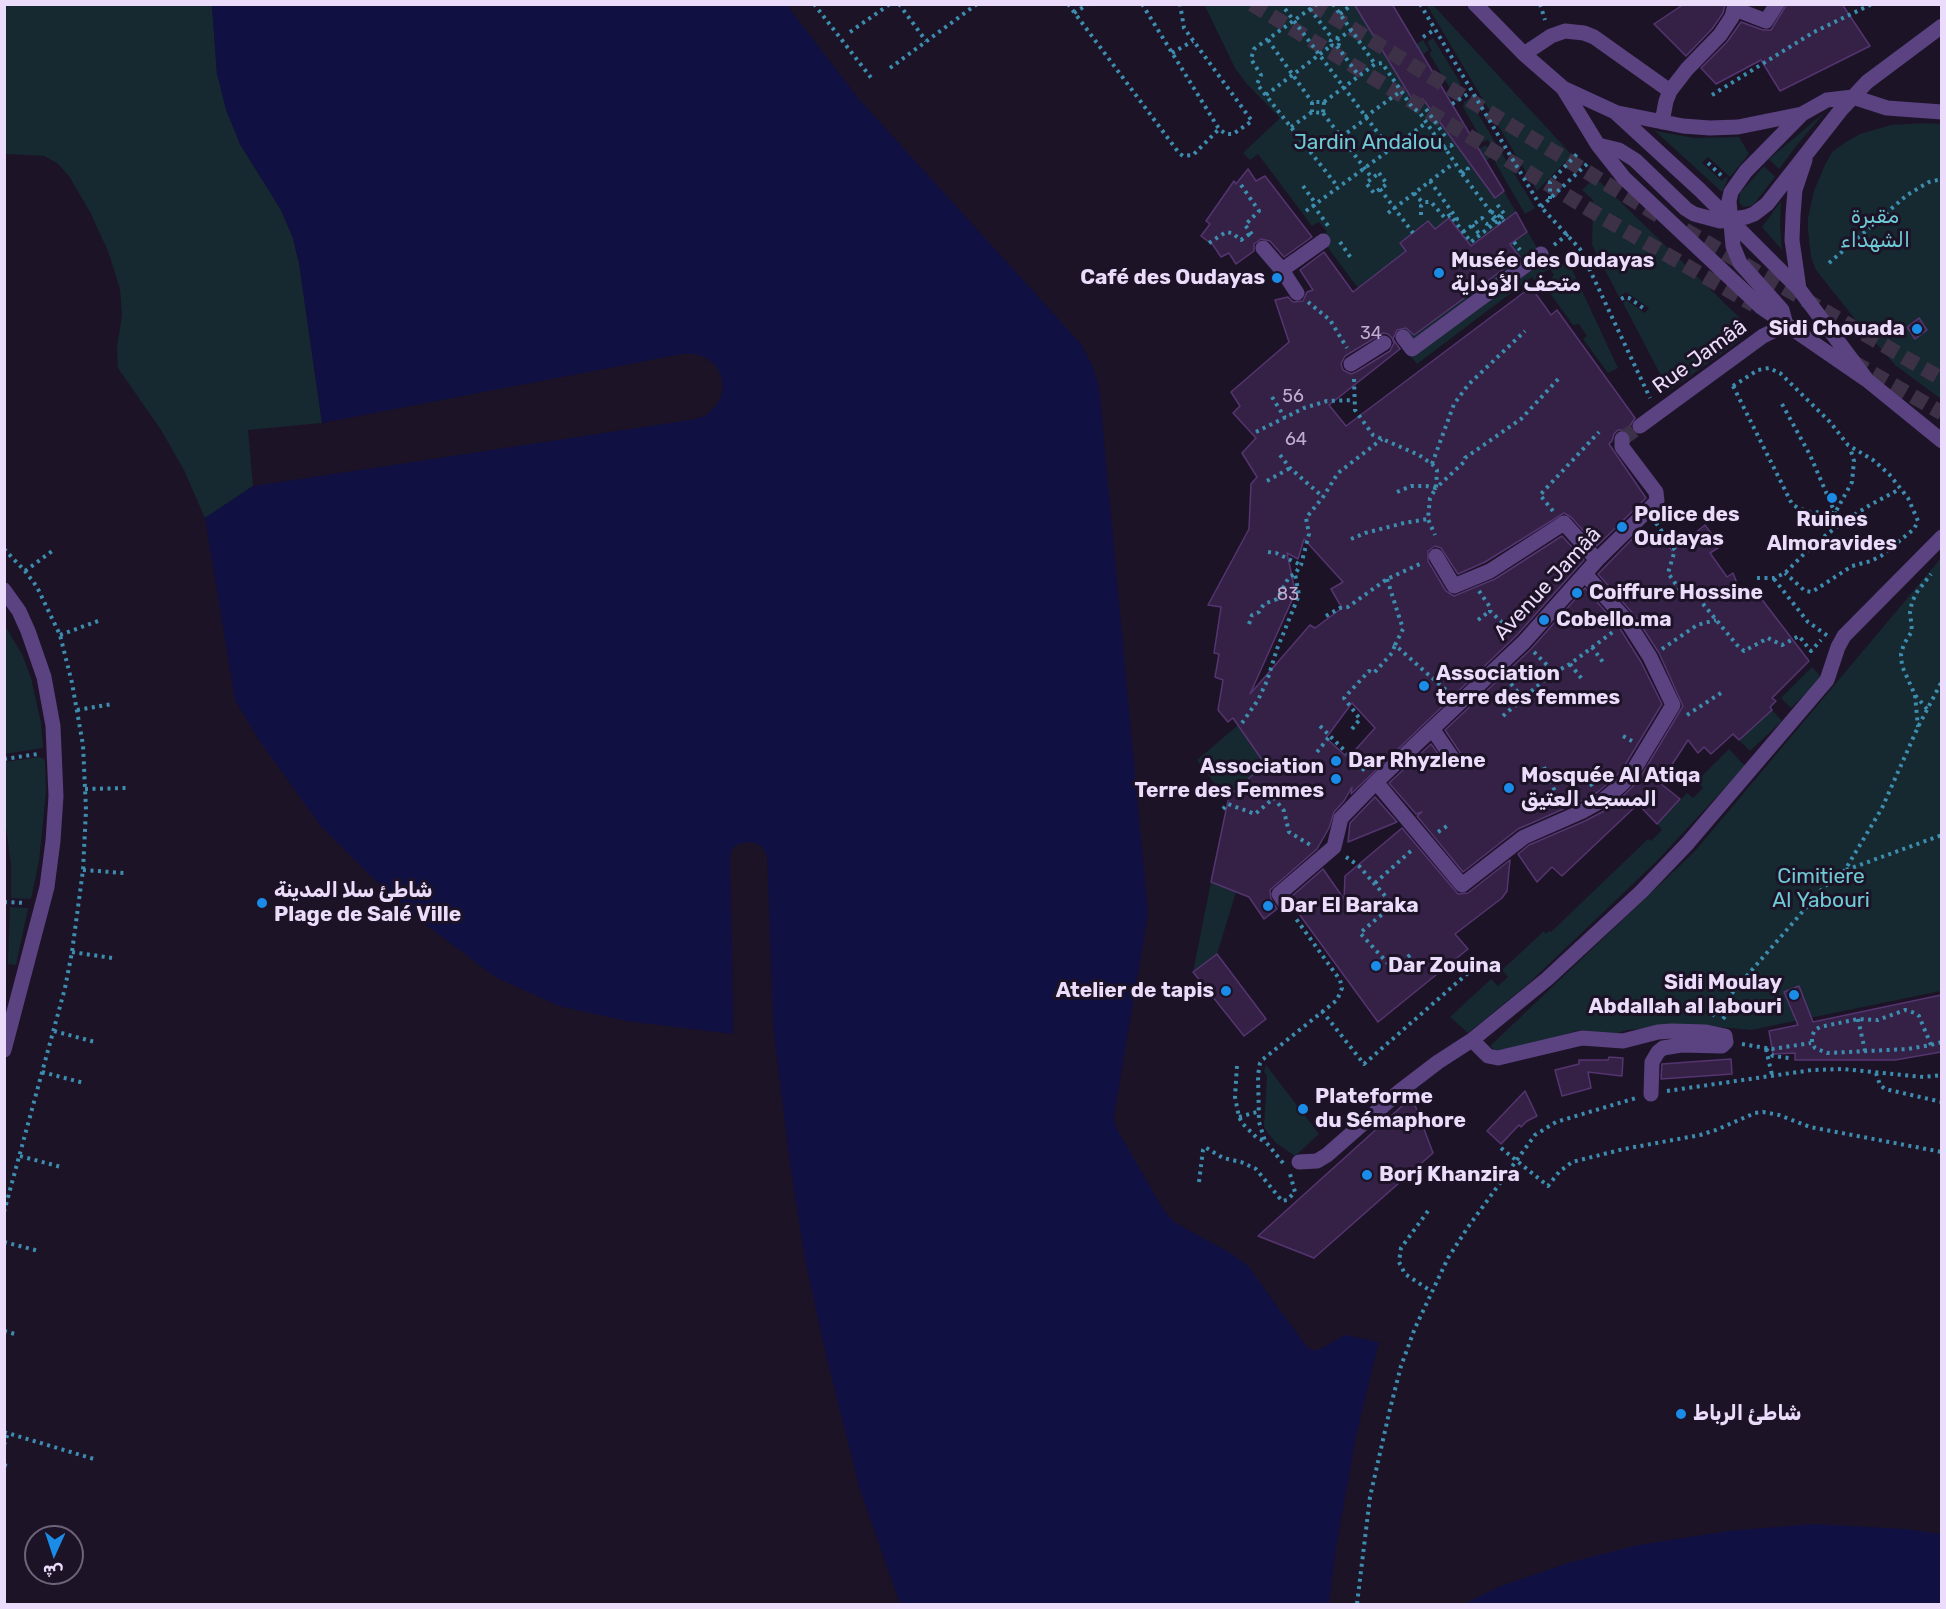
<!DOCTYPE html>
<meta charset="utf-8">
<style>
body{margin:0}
#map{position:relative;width:1946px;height:1609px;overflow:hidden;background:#1d1327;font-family:Rubik,Vazirmatn,sans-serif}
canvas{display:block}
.frame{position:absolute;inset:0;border:6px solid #ebdcfb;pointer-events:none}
.north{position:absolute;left:24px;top:1525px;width:60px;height:60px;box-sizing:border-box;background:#1d1327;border:2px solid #6f637c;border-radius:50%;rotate:183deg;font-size:16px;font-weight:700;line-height:24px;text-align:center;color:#ebdcfb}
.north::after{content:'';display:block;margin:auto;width:21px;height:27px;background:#1b8be8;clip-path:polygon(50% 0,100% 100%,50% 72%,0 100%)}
</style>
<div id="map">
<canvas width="1946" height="1609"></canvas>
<div class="frame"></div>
<div class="north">ش</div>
</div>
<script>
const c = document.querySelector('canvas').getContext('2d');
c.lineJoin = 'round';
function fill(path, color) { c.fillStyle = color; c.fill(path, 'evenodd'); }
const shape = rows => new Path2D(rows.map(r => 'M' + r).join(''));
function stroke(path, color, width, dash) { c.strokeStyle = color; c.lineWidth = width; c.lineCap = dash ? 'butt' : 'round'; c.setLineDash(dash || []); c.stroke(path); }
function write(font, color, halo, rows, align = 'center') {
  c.font = font + ' Rubik,Vazirmatn,sans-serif'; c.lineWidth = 6; c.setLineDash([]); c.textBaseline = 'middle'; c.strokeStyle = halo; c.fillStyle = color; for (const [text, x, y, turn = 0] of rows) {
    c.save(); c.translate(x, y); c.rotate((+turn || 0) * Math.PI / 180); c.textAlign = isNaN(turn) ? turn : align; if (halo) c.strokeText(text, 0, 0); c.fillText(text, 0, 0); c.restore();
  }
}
fill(shape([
 [1207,4,1392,5,1416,44,1423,40,1429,50,1422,55,1479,149,1486,145,1493,156,1486,161,1549,268,1554,263,1564,264,1565,260,1568,261,1618,368,1608,373,1583,339,1587,336,1579,324,1573,325,1547,289,1548,280,1554,275,1550,269,1540,274,1543,279,1537,283,1532,277,1417,364,1395,337,1401,332,1398,326,1390,331,1320,237,1327,232,1319,222,1312,226,1258,154,1250,160,1243,153,1280,118,1246,83,1235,68,1205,6],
 [4,5,212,5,217,74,240,144,281,210,293,238,299,263,322,423,248,430,253,486,205,518,184,470,161,430,118,368,117,348,122,315,120,289,108,251,90,212,69,176,57,163,44,156,5,154],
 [1427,5,1433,5,1572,155,1537,191],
 [1433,38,1461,84,1451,90,1429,53,1432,51,1427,42],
 [1469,99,1535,208,1525,214,1495,162,1499,160,1488,140,1483,142,1463,107,1464,102],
 [1824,113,1797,145,1779,169,1769,159],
 [1924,123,1941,124,1941,399,1895,365,1854,318,1816,270,1811,257,1808,231,1808,218,1814,191,1825,165,1832,152,1846,142,1860,134,1891,125],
 [1655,131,1694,138,1739,137,1749,154,1730,177,1708,157,1702,163,1722,181,1726,177,1728,178,1722,192],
 [1764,166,1775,177,1754,204,1750,206,1743,207,1739,202,1740,193],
 [1595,177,1743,321,1744,332,1739,341,1669,391,1623,303,1626,300,1645,313,1649,308,1626,292,1619,297,1592,245,1593,200,1582,190],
 [1781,201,1780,225,1782,250,1762,227],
 [1941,558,1941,991,1751,1030,1698,1025,1627,1030,1614,1034,1580,1030,1499,1053,1490,1046,1695,851],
 [4,624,23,656,31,678,41,723,43,748,5,754],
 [1812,667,1822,678,1791,708,1781,698],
 [1772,710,1782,721,1750,751,1739,740],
 [1237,726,1280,754,1263,767,1226,799,1197,760],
 [1729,749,1745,766,1657,861,1528,984,1468,1033,1450,1017,1491,979,1498,986,1508,977,1502,970,1544,931,1546,934,1549,931,1551,932,1648,839,1651,841,1662,830,1657,824,1687,793,1693,798,1703,788,1697,781],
 [39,757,44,759,45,762,46,792,39,861,31,899,11,898,11,865,5,819,5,762],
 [1211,882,1236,892,1217,954,1193,972],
 [10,907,28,908,16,965,8,964],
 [1266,1065,1319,1134,1295,1156,1276,1143,1264,1128,1267,1075,1264,1072]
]), '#162830');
fill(shape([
 [212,5,787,5,858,98,1081,344,1093,367,1099,386,1148,914,1114,1116,1115,1123,1118,1131,1163,1209,1170,1218,1178,1224,1232,1254,1248,1266,1307,1347,1312,1350,1318,1350,1345,1335,1379,1342,1356,1437,1336,1549,1329,1604,900,1604,859,1487,826,1356,805,1260,790,1165,773,1027,767,856,756,843,733,848,731,853,733,1034,626,1021,559,1006,495,977,429,927,373,878,320,825,259,740,235,700,205,518,253,486,695,419,706,415,721,397,721,375,706,358,683,354,322,423,299,263,293,238,281,210,240,144,226,110,217,74],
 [1813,1524,1905,1529,1941,1534,1941,1604,1464,1604,1498,1587,1568,1563,1638,1545,1728,1531]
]), '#101142');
fill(shape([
 [683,354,695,354,706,358,715,365,721,375,723,386,721,397,715,407,706,415,695,419,253,486,253,483,695,416,705,412,713,405,718,396,720,386,718,376,712,367,704,360,694,357,684,357,322,426,319,424],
 [747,842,755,843,762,847,767,856,773,1027,790,1165,805,1260,826,1356,859,1487,900,1604,897,1604,856,1488,823,1357,802,1261,787,1165,770,1027,764,857,761,850,747,845,735,850,733,860,736,1034,734,1037,730,860,733,848,736,845],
 [1379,1342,1382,1342,1359,1438,1339,1550,1332,1604,1329,1604,1336,1549,1356,1437]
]), '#1d1327');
const building = shape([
 [1354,4,1392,4,1504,191,1495,198,1423,99,1415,104,1354,4],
 [1684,4,1725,4,1723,13,1712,29,1686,56,1654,24,1684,4],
 [1787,4,1842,4,1870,46,1780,91,1761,60,1716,84,1701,68,1727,42,1741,22,1763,30,1771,30,1787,4],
 [1248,169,1256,181,1265,176,1312,237,1284,257,1270,241,1261,239,1254,244,1254,251,1236,264,1229,253,1221,257,1213,245,1201,236,1210,224,1206,221,1234,181,1236,184,1248,169],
 [1516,212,1527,232,1510,244,1520,257,1414,335,1406,328,1397,330,1393,339,1400,349,1329,405,1346,426,1531,287,1551,315,1557,310,1635,418,1630,426,1626,430,1618,430,1614,434,1612,441,1609,444,1646,498,1597,546,1571,517,1564,513,1485,562,1458,574,1441,548,1435,546,1428,551,1428,561,1446,591,1454,596,1495,579,1562,536,1584,560,1517,635,1351,794,1352,787,1344,801,1334,812,1329,828,1317,849,1270,890,1271,899,1277,909,1264,919,1249,897,1211,882,1229,796,1265,764,1233,718,1228,722,1218,710,1223,680,1215,677,1219,654,1214,653,1221,607,1208,605,1249,529,1251,484,1257,477,1242,453,1256,438,1233,413,1240,406,1231,392,1289,342,1275,300,1288,297,1293,302,1303,301,1307,292,1313,290,1300,270,1324,252,1353,292,1406,251,1400,243,1428,221,1435,229,1449,218,1471,246,1516,212],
 [1383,333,1388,334,1392,338,1394,343,1390,351,1356,372,1351,374,1343,370,1341,364,1345,356,1383,333],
 [1304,539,1343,582,1331,589,1342,608,1315,628,1310,625,1250,694,1293,598,1295,591,1287,553,1298,559,1304,539],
 [1352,703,1375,728,1348,758,1326,738,1352,703],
 [1919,318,1927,330,1915,339,1907,327,1919,318],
 [1705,525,1721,546,1710,553,1727,577,1733,573,1744,601,1757,593,1809,661,1772,698,1776,701,1770,707,1772,710,1739,740,1733,734,1711,754,1704,747,1698,753,1688,740,1660,783,1680,799,1657,824,1638,804,1562,876,1552,867,1537,882,1518,854,1529,845,1585,821,1608,809,1626,793,1638,781,1683,706,1659,653,1635,616,1598,574,1637,534,1646,544,1659,533,1672,551,1705,525],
 [1585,588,1619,627,1641,662,1662,704,1622,770,1613,779,1598,792,1577,803,1518,829,1463,872,1417,816,1422,812,1416,814,1389,783,1431,744,1448,767,1454,769,1459,767,1463,759,1461,754,1445,730,1531,649,1585,588],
 [1375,797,1397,822,1348,842,1350,823,1375,797],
 [1402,828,1458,894,1468,893,1510,860,1507,891,1502,898,1455,934,1468,949,1378,1022,1294,907,1295,902,1292,896,1323,869,1344,899,1345,876,1402,828],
 [1217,954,1266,1019,1244,1036,1193,972,1217,954],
 [1799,986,1813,1022,1941,995,1941,1052,1895,1060,1795,1060,1795,1053,1773,1054,1769,1031,1798,1025,1784,992,1799,986],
 [1609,1057,1623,1058,1622,1076,1588,1072,1591,1088,1562,1096,1555,1070,1579,1064,1579,1060,1608,1060,1609,1057],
 [1731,1059,1732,1074,1661,1079,1662,1064,1731,1059],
 [1525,1091,1537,1116,1527,1121,1521,1127,1519,1125,1501,1144,1487,1131,1525,1091],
 [1412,1097,1433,1153,1314,1258,1258,1236,1412,1097]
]);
fill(building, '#352046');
stroke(building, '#553570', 1.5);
stroke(shape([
 [1622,439,1640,426]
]), '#3c3147', 15, [15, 8]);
stroke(shape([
 [1252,4,1605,219,1754,305],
 [1312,4,1661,217],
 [1685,230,1942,379],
 [1853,362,1942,413]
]), '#3c3147', 15, [15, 8]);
stroke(shape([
 [814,4,872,79],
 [899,4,926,41],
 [1068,4,1179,153,1183,156,1193,155,1219,129],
 [1142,4,1219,129,1226,134,1233,134,1252,121,1184,28,1180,4],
 [1317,4,1254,49,1251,59,1261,75,1257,84,1338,187],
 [1333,4,1375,64],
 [1420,4,1541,207,1580,249,1650,398],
 [1540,4,1545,20],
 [1503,5,1503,4],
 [1285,9,1390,149],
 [1310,9,1332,38],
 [1074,13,1088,4],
 [1340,14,1350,6],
 [850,32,890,4],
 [1423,37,1434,30],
 '1330.5 42a4.5 4.5 0 1 1 9 0a4.5 4.5 0 1 1-9 0Z',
 [1268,40,1312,102],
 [1337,40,1351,30],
 [1337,46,1359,76],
 [1172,53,1193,41],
 [890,68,977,4],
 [1266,95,1332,45],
 [1712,95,1814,32,1872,4],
 [1324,102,1375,64,1382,63,1412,107,1420,113,1442,146],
 [1452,104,1471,92],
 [1426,109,1445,136,1439,142],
 [1323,113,1372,178],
 [1365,117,1401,91],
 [1291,127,1312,112,1323,113,1324,102,1312,102,1312,112],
 [1341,137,1367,118],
 [1443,145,1463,175],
 [1444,149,1451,145,1453,148],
 [1708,163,1723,177],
 [1379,173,1387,184,1374,193,1366,183,1379,173],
 [1462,174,1500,224],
 [1462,174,1468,169,1466,168],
 [1430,181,1457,219,1454,221],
 [1241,185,1259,211,1245,225,1254,237],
 [1303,186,1316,204],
 [1380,189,1413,233],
 [1414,193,1423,203],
 [1550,199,1550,182,1578,153],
 [1313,205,1329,227],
 [1541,207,1588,163],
 [1306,211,1426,123],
 [1491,212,1497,214,1504,221],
 [1388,213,1454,163],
 [1421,215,1421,206,1425,202,1431,202,1445,218,1450,215,1471,242,1505,215,1496,203],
 [1472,225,1480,235],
 [1463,232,1482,218,1487,224,1495,218],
 [1340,242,1351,258],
 [1514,242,1520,250],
 [1209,243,1226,232,1232,233,1241,240,1251,233],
 [1554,245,1568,234],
 [1829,263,1907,195,1929,182,1942,179],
 [1621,299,1625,297,1629,298,1646,310],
 [1308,302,1330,320,1347,348],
 [1354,379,1355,410,1373,435,1419,455,1432,464,1437,470,1436,488,1430,498,1428,519,1435,535],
 [1733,386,1758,370,1769,368,1780,373,1830,422,1848,445,1873,460,1889,474,1908,498,1918,521,1914,529,1881,556,1871,561,1852,566,1812,592,1805,591,1785,573],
 [1733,386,1792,504,1798,508,1810,512,1835,513,1852,482,1854,461,1850,448],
 [1272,397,1285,418],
 [1782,404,1810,455,1835,513,1843,522],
 [1256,432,1304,408,1327,401,1354,400],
 [1280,455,1290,468,1323,497],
 [1432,464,1454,404,1468,385,1525,331],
 [1267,481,1290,468],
 [1397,492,1411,486,1426,486,1436,488,1464,462,1465,458,1521,419,1561,376],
 [1553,511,1540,495,1599,432],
 [1656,523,1675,550,1668,573,1682,593,1689,587,1737,645,1744,651,1768,638,1782,645,1799,636,1811,651,1821,640],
 [1351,539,1365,533,1404,523,1428,519],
 [4,549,25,571,37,587,60,635,72,683,83,745,86,810,83,870,72,952,65,988,4,1212],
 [1268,552,1276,553,1301,565],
 [25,571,55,549],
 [1757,578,1774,578,1785,573,1812,546,1843,522,1870,505,1900,489],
 [1387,579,1403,629,1395,645,1447,691],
 [1774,579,1808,622,1828,636],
 [1479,591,1490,607,1490,611,1511,631],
 [1326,616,1340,608,1348,607,1387,579,1422,563],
 [1478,620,1490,611],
 [1249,624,1252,615,1259,612,1264,604,1277,599,1289,577,1295,574,1301,565,1309,534,1306,518,1323,497,1338,473,1382,439],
 [60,635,98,621],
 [1592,647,1605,665],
 [1662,649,1697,625,1716,620],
 [1534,652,1555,673],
 [1570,664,1582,679],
 [1506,678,1523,698],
 [1915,695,1918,727],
 [1927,709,1915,695,1902,666,1901,654,1904,644,1912,631,1910,612,1912,602,1917,592,1931,574],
 [77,710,113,704],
 [1687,715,1724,691],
 [1503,716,1550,675,1570,664,1614,631],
 [1242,723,1258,700,1267,681,1277,649,1299,595,1295,574],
 [1320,726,1365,771],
 [1352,729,1360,719,1344,698,1369,671,1374,673,1392,653,1395,645],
 [1623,736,1632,741],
 [1317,752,1330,736],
 [4,759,38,754],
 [1544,767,1561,805],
 [1576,775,1582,771,1593,787],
 [85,789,127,788],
 [1223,809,1228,804,1255,814,1274,798,1284,811,1289,832,1312,846],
 [1438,832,1447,826],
 [1346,857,1359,866,1393,905,1360,933,1394,970,1410,955],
 [83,870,124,873],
 [1846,870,1942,835],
 [1375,883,1413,849],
 [4,902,25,903],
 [72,952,112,958],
 [1322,1011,1364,1064,1476,966],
 [1712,1016,1824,887,1845,870,1882,808,1918,727,1942,681],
 [1723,1019,1729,1011,1726,999],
 [1858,1019,1865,1051],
 [54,1031,95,1042],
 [1742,1044,1772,1049,1811,1043],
 [1931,1045,1919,1016,1915,1013,1905,1010,1878,1020,1858,1019,1820,1027,1815,1030,1812,1036,1812,1043,1815,1048,1827,1053,1908,1049,1931,1045,1942,1042],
 [1766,1049,1773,1056,1789,1058],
 [1766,1049,1772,1075],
 [1237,1066,1235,1097,1239,1117,1242,1123,1257,1138,1265,1141],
 [42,1072,84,1083],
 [1876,1073,1880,1085,1885,1089,1942,1102],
 [1667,1091,1812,1070,1842,1069,1924,1077,1942,1075],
 [1239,1117,1257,1112],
 [1501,1148,1548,1186,1559,1172,1572,1162,1624,1149,1700,1135,1716,1130,1755,1113,1763,1112,1779,1115,1810,1127,1942,1152],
 [20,1156,61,1167],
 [1283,1163,1265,1141,1259,1122,1258,1075,1260,1063,1262,1060,1337,1000,1342,988,1340,980,1294,916],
 [1199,1182,1203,1150,1205,1147,1223,1158,1241,1162,1256,1169,1282,1201,1287,1200,1295,1192,1290,1174],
 [1428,1211,1401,1248,1399,1262,1405,1274,1431,1291],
 [4,1242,39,1251],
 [4,1331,15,1334],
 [4,1432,94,1459],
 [4,1445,8,1433],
 [4,1465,7,1466],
 [1357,1604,1370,1497,1390,1409,1401,1366,1415,1328,1448,1258,1468,1227,1535,1135,1556,1122,1636,1098]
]), '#3d8daf', 4, [3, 4.5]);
stroke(shape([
 [1475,4,1524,54,1563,88,1615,112,1700,190,1799,289,1867,380],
 [1735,9,1766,21,1777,4],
 [1524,54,1551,36,1565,31,1584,33,1594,37,1670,91],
 [1563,88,1598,145,1624,178,1761,307,1867,380,1942,441],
 [1618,113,1683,126,1710,128,1738,127,1802,114],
 [1662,122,1666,101,1670,91,1687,69,1720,35,1732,17,1735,4],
 [1598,145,1619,150,1635,160,1686,209,1694,214,1720,221,1746,217,1754,214,1767,204,1840,111,1867,82,1942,26],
 [1263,248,1282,270,1297,293],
 [1282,270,1323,241],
 [1799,289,1792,240,1793,215,1795,190,1805,160],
 [1403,337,1412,349,1541,254],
 [1351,364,1384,343],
 [1640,426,1763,336,1786,325,1782,310,1740,263,1733,246,1729,201,1731,192,1746,171,1802,114,1827,100,1853,97,1887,108,1942,112],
 [1436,556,1454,586,1490,571,1564,523,1597,560],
 [4,590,19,611,28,631,44,677,53,726,56,796,53,841,47,887,4,1050],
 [1433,730,1453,759],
 [1376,782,1462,885,1524,837,1581,812,1603,800,1620,786,1630,776,1673,705,1650,657,1627,621,1585,574],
 [1285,903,1279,894,1334,847,1341,818,1376,782,1524,642,1597,560,1657,501,1656,492,1622,447,1622,439],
 [1472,1040,1488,1056,1498,1058,1582,1038,1623,1041,1658,1032,1672,1031,1706,1032,1725,1036,1726,1042,1722,1046,1681,1045,1663,1048,1658,1052,1652,1062,1651,1094],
 [1299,1162,1317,1161,1327,1155,1400,1091,1438,1062,1472,1040,1547,979,1641,892,1687,844,1827,680,1838,647,1844,636,1942,537]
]), '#5b4281', 15);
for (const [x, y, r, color] of [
 [1439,273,6,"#1b8be8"],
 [1277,278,6,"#1b8be8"],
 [1917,329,6,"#1b8be8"],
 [1832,498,6,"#1b8be8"],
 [1622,527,6,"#1b8be8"],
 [1577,593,6,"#1b8be8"],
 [1544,620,6,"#1b8be8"],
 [1424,686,6,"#1b8be8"],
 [1336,761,6,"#1b8be8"],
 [1336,779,6,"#1b8be8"],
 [1509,788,6,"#1b8be8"],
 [262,903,6,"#1b8be8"],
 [1268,906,6,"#1b8be8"],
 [1376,966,6,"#1b8be8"],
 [1226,991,6,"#1b8be8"],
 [1794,995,6,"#1b8be8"],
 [1303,1109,6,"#1b8be8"],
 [1367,1175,6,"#1b8be8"],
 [1681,1414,6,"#1b8be8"]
]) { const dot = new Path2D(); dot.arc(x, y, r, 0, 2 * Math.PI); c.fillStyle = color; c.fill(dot); stroke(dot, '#1d1327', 2); }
write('18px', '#beadce', null, [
 ["34",1371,334],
 ["56",1293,397],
 ["64",1296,440],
 ["83",1288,595]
]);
write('21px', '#6ecad5', '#1d1327', [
 ["Jardin Andalou",1368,143],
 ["مقبرة",1875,217],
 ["الشهداء",1875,241],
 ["Cimitiere",1821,877],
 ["Al Yabouri",1821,901]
]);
write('bold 21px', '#ebdcfb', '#1d1327', [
 ["Musée des Oudayas",1451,261],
 ["متحف الأوداية",1451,285],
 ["Café des Oudayas",1265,278,"right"],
 ["Sidi Chouada",1905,329,"right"],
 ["Police des",1634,515],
 ["Oudayas",1634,539],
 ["Ruines",1832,520,"center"],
 ["Almoravides",1832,544,"center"],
 ["Coiffure Hossine",1589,593],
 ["Cobello.ma",1556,620],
 ["Association",1436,674],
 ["terre des femmes",1436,698],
 ["Dar Rhyzlene",1348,761],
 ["Association",1324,767,"right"],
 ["Terre des Femmes",1324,791,"right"],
 ["Mosquée Al Atiqa",1521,776],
 ["المسجد العتيق",1521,800],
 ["شاطئ سلا المدينة",274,891],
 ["Plage de Salé Ville",274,915],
 ["Dar El Baraka",1280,906],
 ["Dar Zouina",1388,966],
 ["Sidi Moulay",1782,983,"right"],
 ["Abdallah al Iabouri",1782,1007,"right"],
 ["Atelier de tapis",1214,991,"right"],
 ["Plateforme",1315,1097],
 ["du Sémaphore",1315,1121],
 ["Borj Khanzira",1379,1175],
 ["شاطئ الرباط",1693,1414]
], 'left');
write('21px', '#ebdcfb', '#1d1327', [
 ["Rue Jamââ",1700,357,-36],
 ["Avenue Jamââ",1548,584,-47]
]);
</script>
